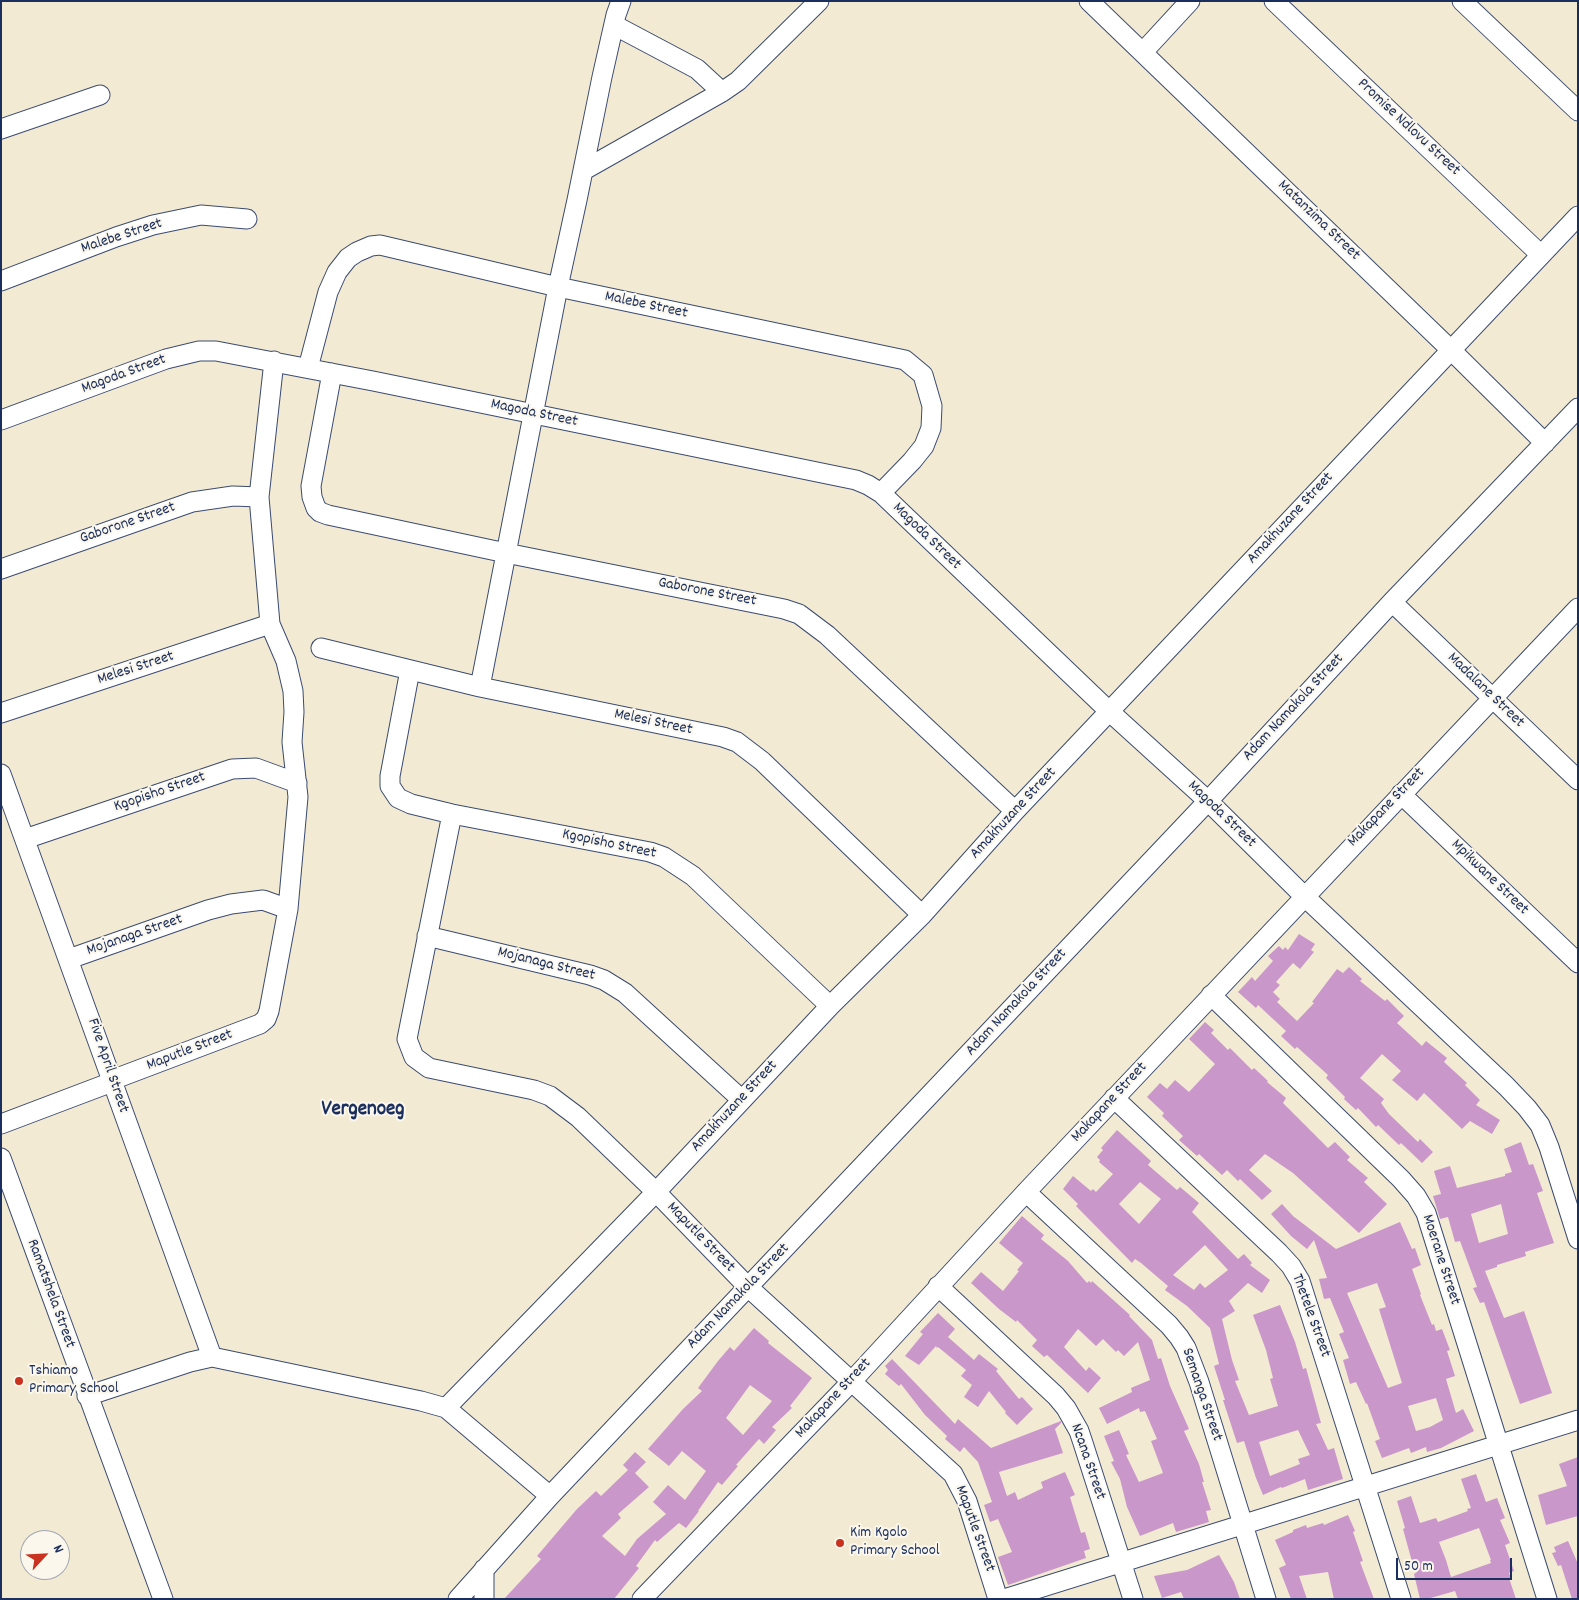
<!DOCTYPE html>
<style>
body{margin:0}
#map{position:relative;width:1579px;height:1600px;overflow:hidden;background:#f3ead3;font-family:Dekko,sans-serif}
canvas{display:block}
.frame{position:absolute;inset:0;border:2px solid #1b2f5e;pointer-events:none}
.north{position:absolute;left:20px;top:1530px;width:50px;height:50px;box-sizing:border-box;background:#fbf7ec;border:1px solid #a1a7b3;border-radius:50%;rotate:65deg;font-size:14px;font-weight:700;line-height:20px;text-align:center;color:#1b2f5e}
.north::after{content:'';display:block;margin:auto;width:18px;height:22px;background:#c8321e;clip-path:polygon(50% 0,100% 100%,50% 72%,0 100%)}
.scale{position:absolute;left:1396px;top:1558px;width:116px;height:22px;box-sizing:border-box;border:2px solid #1b2f5e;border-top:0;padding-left:6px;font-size:15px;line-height:18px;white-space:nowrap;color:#1b2f5e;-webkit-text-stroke:4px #fbf7ec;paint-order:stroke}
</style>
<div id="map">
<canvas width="1579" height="1600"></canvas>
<div class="frame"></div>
<div class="north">N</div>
<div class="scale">50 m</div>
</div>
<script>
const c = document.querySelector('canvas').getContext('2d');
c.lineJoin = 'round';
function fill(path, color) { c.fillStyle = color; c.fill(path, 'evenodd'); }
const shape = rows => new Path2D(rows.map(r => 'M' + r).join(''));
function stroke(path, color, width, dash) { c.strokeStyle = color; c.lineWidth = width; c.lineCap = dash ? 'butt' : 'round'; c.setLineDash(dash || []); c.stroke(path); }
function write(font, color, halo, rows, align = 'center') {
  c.font = font + ' Dekko,sans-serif'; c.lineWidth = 4; c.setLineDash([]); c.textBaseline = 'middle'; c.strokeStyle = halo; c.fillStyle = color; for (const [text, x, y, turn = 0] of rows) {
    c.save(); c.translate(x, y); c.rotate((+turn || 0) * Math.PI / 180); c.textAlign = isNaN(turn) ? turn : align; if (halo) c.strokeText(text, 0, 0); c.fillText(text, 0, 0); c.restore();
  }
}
fill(shape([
 [1299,934,1315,944,1311,950,1314,952,1300,969,1293,963,1276,982,1280,985,1273,992,1280,999,1277,1002,1297,1021,1314,1003,1312,1002,1337,969,1343,973,1349,967,1362,979,1360,981,1385,1001,1387,999,1404,1016,1397,1023,1422,1046,1426,1041,1447,1058,1444,1062,1467,1083,1465,1085,1480,1100,1476,1105,1500,1120,1492,1134,1470,1121,1462,1129,1424,1093,1417,1101,1392,1080,1401,1071,1382,1054,1360,1078,1384,1099,1381,1103,1389,1114,1418,1142,1420,1139,1433,1152,1422,1163,1401,1143,1399,1145,1378,1125,1376,1127,1358,1108,1356,1110,1344,1099,1345,1097,1326,1078,1328,1075,1297,1047,1295,1049,1281,1036,1286,1031,1258,1005,1256,1008,1238,992,1252,977,1255,981,1273,961,1268,956,1279,946,1283,950,1285,947,1288,950],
 [1205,1022,1214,1030,1211,1033,1228,1050,1230,1048,1252,1070,1254,1068,1268,1081,1267,1082,1286,1098,1283,1103,1328,1148,1335,1142,1350,1157,1347,1160,1368,1178,1364,1182,1387,1204,1359,1233,1293,1173,1265,1154,1249,1170,1272,1191,1262,1200,1240,1179,1238,1181,1227,1170,1222,1175,1199,1154,1197,1156,1179,1140,1183,1136,1162,1116,1164,1113,1147,1097,1160,1083,1167,1089,1175,1080,1189,1092,1215,1064,1189,1039],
 [1117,1130,1151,1161,1148,1165,1177,1190,1180,1187,1199,1203,1192,1212,1238,1259,1244,1254,1252,1263,1250,1265,1270,1280,1262,1293,1248,1283,1229,1301,1235,1311,1222,1319,1232,1360,1239,1380,1235,1381,1249,1415,1278,1406,1270,1379,1273,1378,1266,1350,1253,1315,1280,1305,1295,1342,1303,1369,1306,1368,1321,1423,1316,1424,1328,1450,1334,1448,1343,1479,1308,1490,1305,1479,1282,1488,1281,1487,1263,1495,1256,1478,1244,1441,1237,1443,1223,1400,1225,1400,1214,1366,1219,1364,1210,1328,1187,1306,1165,1290,1168,1286,1141,1263,1135,1259,1132,1263,1076,1206,1078,1204,1063,1189,1073,1176,1091,1191,1093,1189,1096,1192,1113,1174,1099,1162,1100,1160,1097,1157,1103,1150,1101,1148],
 [1140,1182,1161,1199,1139,1224,1119,1204],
 [1205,1245,1228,1270,1205,1288,1200,1283,1194,1290,1173,1275],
 [1298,1430,1310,1455,1298,1459,1300,1464,1270,1476,1259,1442],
 [1521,1142,1529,1165,1533,1164,1543,1191,1537,1193,1554,1243,1525,1252,1526,1256,1497,1265,1497,1267,1485,1271,1504,1318,1524,1311,1552,1393,1520,1404,1484,1302,1480,1303,1473,1288,1477,1287,1460,1241,1455,1242,1448,1217,1440,1219,1433,1196,1441,1194,1434,1171,1450,1166,1457,1188,1505,1176,1505,1174,1512,1172,1504,1149],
 [1501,1204,1508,1234,1479,1243,1471,1214],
 [1282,1204,1293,1216,1336,1249,1400,1222,1412,1249,1415,1248,1421,1265,1412,1269,1421,1294,1420,1295,1432,1325,1434,1324,1436,1331,1442,1329,1450,1350,1447,1351,1455,1376,1446,1379,1456,1413,1463,1409,1474,1431,1441,1448,1427,1452,1426,1447,1411,1453,1409,1448,1382,1458,1375,1441,1380,1439,1367,1403,1366,1404,1356,1382,1350,1384,1343,1360,1349,1358,1339,1334,1344,1332,1330,1298,1324,1299,1319,1279,1327,1278,1314,1240,1307,1249,1291,1236,1271,1214],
 [1377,1283,1386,1307,1379,1309,1402,1383,1388,1388,1347,1293],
 [1436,1398,1443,1420,1430,1427,1416,1431,1408,1406],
 [1022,1216,1044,1235,1041,1239,1068,1261,1087,1283,1089,1281,1091,1283,1092,1281,1130,1315,1129,1316,1152,1340,1158,1359,1161,1358,1170,1386,1189,1429,1184,1431,1199,1464,1204,1482,1202,1482,1211,1510,1206,1511,1209,1522,1176,1532,1173,1523,1140,1536,1127,1507,1120,1479,1111,1462,1114,1461,1104,1436,1119,1430,1129,1454,1126,1455,1139,1482,1163,1473,1151,1441,1157,1439,1145,1411,1140,1412,1139,1408,1107,1424,1099,1408,1130,1393,1132,1392,1131,1388,1150,1380,1138,1342,1124,1356,1118,1350,1116,1352,1103,1339,1096,1346,1078,1329,1064,1347,1086,1371,1089,1367,1101,1378,1088,1393,1047,1355,1044,1357,1032,1346,1037,1340,1017,1320,1016,1322,999,1309,971,1283,981,1272,1003,1291,1019,1271,1017,1270,1023,1263,999,1243],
 [938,1313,955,1329,948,1337,974,1360,979,1354,998,1369,996,1371,1019,1399,1022,1397,1033,1409,1017,1425,1005,1413,1006,1412,989,1391,978,1407,964,1397,972,1385,961,1376,966,1370,938,1347,937,1348,936,1346,919,1365,905,1356,923,1334,920,1332],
 [754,1328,769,1341,768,1343,812,1378,790,1406,792,1408,772,1427,776,1430,764,1444,759,1439,736,1465,738,1466,722,1485,718,1482,698,1511,699,1511,686,1528,679,1523,657,1542,655,1540,636,1566,639,1568,614,1599,504,1599,541,1559,537,1556,577,1509,596,1491,601,1496,628,1470,623,1465,635,1452,646,1462,635,1473,649,1487,618,1514,621,1518,602,1536,625,1556,637,1539,666,1514,653,1502,668,1485,685,1500,706,1471,682,1451,669,1466,648,1449,683,1409,702,1391,698,1388,718,1361,730,1347,734,1351],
 [750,1385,772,1401,743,1435,726,1418],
 [892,1359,955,1424,958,1419,991,1448,1061,1421,1061,1423,1055,1429,1063,1453,999,1472,1007,1496,1015,1492,1018,1500,1043,1488,1041,1482,1065,1472,1075,1495,1070,1497,1081,1533,1085,1532,1090,1549,1084,1551,1086,1558,1008,1585,998,1557,1012,1552,998,1519,990,1522,984,1505,992,1502,978,1462,964,1447,960,1452,945,1439,947,1436,925,1415,901,1384,899,1386,885,1374,888,1370,885,1366],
 [1578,1457,1578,1516,1546,1525,1538,1495,1567,1486,1559,1464],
 [1476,1474,1486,1502,1497,1498,1505,1518,1500,1520,1510,1543,1505,1545,1514,1571,1509,1573,1511,1578,1509,1578,1516,1599,1458,1599,1455,1591,1427,1599,1420,1599,1414,1574,1417,1572,1411,1558,1403,1529,1405,1528,1397,1501,1411,1496,1420,1523,1436,1518,1438,1522,1468,1511,1467,1509,1471,1508,1461,1479],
 [1479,1528,1491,1560,1490,1560,1491,1563,1451,1577,1446,1560,1439,1542],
 [1348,1515,1355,1531,1353,1532,1363,1561,1360,1562,1374,1599,1334,1599,1328,1572,1299,1576,1307,1599,1291,1599,1279,1568,1286,1565,1275,1540,1293,1532,1293,1530,1306,1525,1307,1528,1323,1523,1324,1525],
 [1568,1541,1578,1564,1578,1599,1572,1599,1561,1565,1558,1566,1552,1553,1556,1552,1554,1547],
 [1219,1555,1234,1582,1240,1599,1184,1599,1181,1592,1162,1598,1154,1576,1187,1570]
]), '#c997c9');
const street = shape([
 [1089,1,1451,350,1545,443],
 [1274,1,1541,255],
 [1462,1,1578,111],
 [614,25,697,69,722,92],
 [1143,52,1190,1],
 [1,129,100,95],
 [584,170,722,92,738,81,819,1],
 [1,281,116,237,153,225,201,215,247,219],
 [308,368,328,292,337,272,348,258,357,252,371,246,380,245,558,287,905,360,923,375,932,406,931,428,924,446,912,461,881,493],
 [332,373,311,486,312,497,316,508,320,512,328,515,506,553,784,609,799,614,827,635,1015,811],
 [1,420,166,359,199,351,216,351,373,381,856,480,868,485,881,493,1110,712,1208,801,1304,896,1506,1086,1527,1108,1540,1125,1549,1147,1578,1239],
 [1,569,192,502,233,496,259,497],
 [1392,602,1578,780],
 [321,648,480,687,723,737,737,742,762,761,922,915],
 [410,670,390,776,390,786,398,798,411,804,452,814,650,852,664,857,693,876,830,1006],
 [480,687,558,287,577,200,602,77,616,15,621,1],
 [1,713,270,624],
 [1,774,212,1357],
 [1401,794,1578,963],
 [452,814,407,1039,414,1057,429,1068,534,1090,550,1096,578,1117,656,1192,748,1287,953,1474,967,1501,998,1599],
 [25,839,232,769,256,768,297,783],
 [427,936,590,975,604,980,625,993,742,1100],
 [69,959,208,910,231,904,263,900,288,909],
 [1211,995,1401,1179,1416,1196,1426,1213,1547,1599],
 [112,1080,260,1024,266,1019,269,1011,288,909,298,797,292,742,294,712,293,691,286,661,270,624,259,497,274,361],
 [1114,1098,1279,1253,1291,1266,1300,1281,1401,1599],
 [1,1124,112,1082],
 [1,1158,163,1599],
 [1026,1192,1169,1325,1179,1337,1186,1348,1199,1382,1266,1599],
 [938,1286,1056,1396,1066,1408,1079,1431,1083,1443,1133,1599],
 [87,1396,190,1362,212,1357,421,1401,446,1408,550,1496],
 [446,1408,656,1192,830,1006,922,915,1015,811,1578,216],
 [458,1599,550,1496,1208,801,1392,602,1578,408],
 [484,1599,484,1569],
 [642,1599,852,1381,1026,1192,1578,608],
 [1004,1599,1578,1420]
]);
stroke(street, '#3b4b70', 21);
stroke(street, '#fff', 19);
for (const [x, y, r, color] of [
 [19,1381,5,"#c8321e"],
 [840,1543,5,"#c8321e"]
]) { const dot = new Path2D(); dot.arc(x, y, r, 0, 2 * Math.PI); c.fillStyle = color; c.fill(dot); stroke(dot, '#fbf7ec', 2); }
write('16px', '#1b2f5e', '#fbf7ec', [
 ["Promise Ndlovu Street",1408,128,43],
 ["Matanzima Street",1318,221,44],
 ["Malebe Street",122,237,-18],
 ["Malebe Street",646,306,12],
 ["Magoda Street",124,375,-20],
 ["Magoda Street",534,414,12],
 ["Amakhuzane Street",1291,519,-47],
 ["Gaborone Street",128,524,-19],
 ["Magoda Street",926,537,44],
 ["Gaborone Street",707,593,11],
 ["Melesi Street",136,669,-18],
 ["Madalane Street",1485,691,44],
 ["Adam Namakola Street",1294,708,-47],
 ["Melesi Street",653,723,12],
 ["Kgopisho Street",160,793,-19],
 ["Makapane Street",1387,808,-46],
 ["Amakhuzane Street",1014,814,-47],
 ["Magoda Street",1221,815,44],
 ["Kgopisho Street",609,845,12],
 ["Mpikwane Street",1489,878,44],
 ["Mojanaga Street",135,936,-19],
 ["Mojanaga Street",546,965,14],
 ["Adam Namakola Street",1017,1003,-47],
 ["Maputle Street",190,1051,-21],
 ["Five April Street",107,1066,71],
 ["Makapane Street",1110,1103,-47],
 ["Amakhuzane Street",735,1107,-47],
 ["Maputle Street",700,1238,46],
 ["Moerane Street",1440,1260,72],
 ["Ramatshela Street",50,1294,70],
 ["Adam Namakola Street",739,1297,-46],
 ["Thetele Street",1310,1316,70],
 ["Semanga Street",1201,1395,71],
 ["Makapane Street",834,1399,-47],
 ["Ncana Street",1087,1462,71],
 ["Maputle Street",974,1529,70]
]);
write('16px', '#1b2f5e', '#fbf7ec', [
 ["Tshiamo",29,1372],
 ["Primary School",29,1390],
 ["Kim Kgolo",850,1534],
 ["Primary School",850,1552]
], 'left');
write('bold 21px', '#1b2f5e', '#fbf7ec', [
 ["Vergenoeg",363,1111]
]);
</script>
